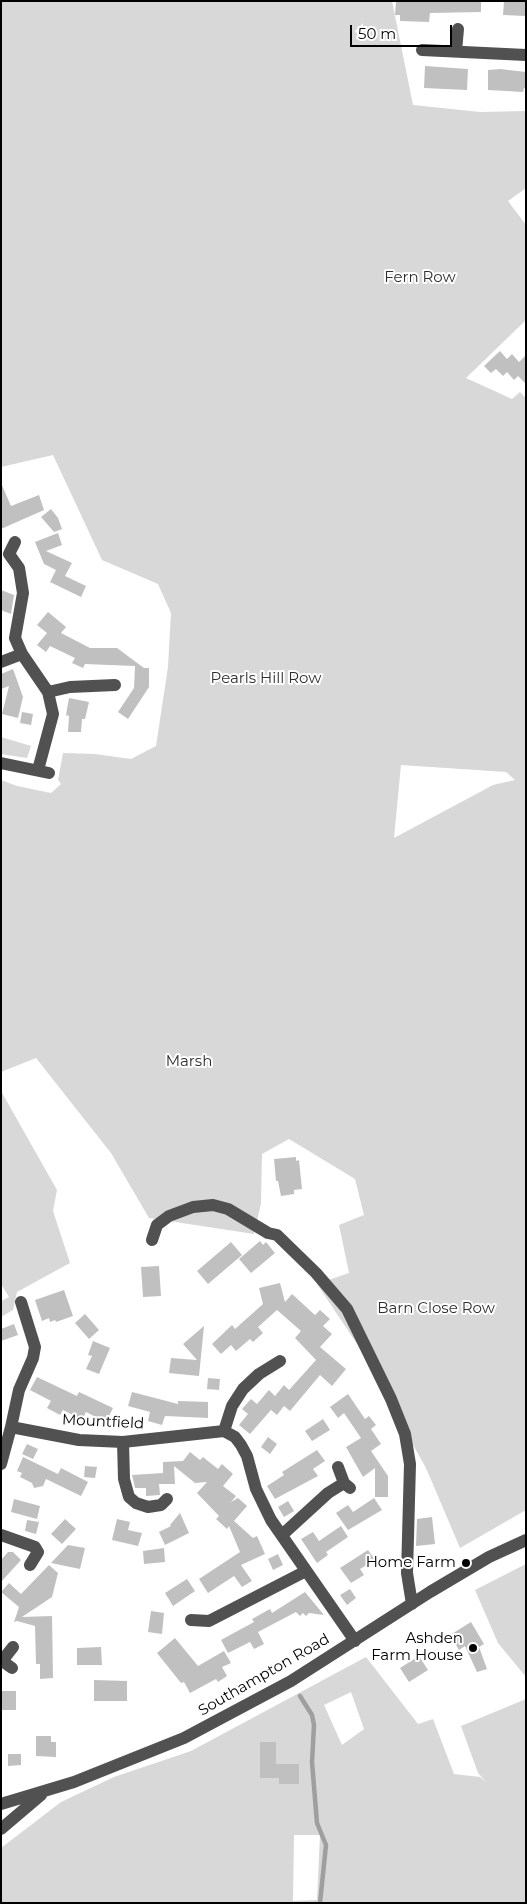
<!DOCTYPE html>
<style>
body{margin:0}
#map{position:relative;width:527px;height:1904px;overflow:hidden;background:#fff;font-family:Montserrat,sans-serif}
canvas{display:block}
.frame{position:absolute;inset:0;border:2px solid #000;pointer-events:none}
.scale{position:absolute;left:350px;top:25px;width:102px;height:22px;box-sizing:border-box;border:2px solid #000;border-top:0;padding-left:6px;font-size:15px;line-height:18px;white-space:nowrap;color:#000;-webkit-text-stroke:4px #fff;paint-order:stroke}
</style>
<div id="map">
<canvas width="527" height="1904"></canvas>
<div class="frame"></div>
<div class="scale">50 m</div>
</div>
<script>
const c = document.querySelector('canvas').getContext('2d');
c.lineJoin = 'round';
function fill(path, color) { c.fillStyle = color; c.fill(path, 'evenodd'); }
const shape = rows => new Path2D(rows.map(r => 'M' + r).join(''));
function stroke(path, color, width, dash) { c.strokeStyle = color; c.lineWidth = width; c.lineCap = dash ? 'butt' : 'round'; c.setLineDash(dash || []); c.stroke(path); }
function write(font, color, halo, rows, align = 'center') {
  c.font = font + ' Montserrat,sans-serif'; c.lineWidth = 4; c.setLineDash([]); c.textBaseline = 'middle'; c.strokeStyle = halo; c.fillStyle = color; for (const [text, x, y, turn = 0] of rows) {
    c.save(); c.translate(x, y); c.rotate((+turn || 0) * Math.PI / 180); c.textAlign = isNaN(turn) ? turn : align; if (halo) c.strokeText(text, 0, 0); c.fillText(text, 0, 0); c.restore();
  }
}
fill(shape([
 [1,1,392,1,413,105,480,112,526,111,526,188,508,201,526,225,526,320,466,378,512,399,520,392,526,398,526,1510,460,1548,426,1468,379,1384,371,1365,317,1284,349,1273,339,1225,364,1215,355,1179,289,1139,262,1154,261,1203,254,1234,149,1218,111,1153,36,1058,1,1072,1,780,17,786,51,793,61,784,58,780,63,753,95,754,131,759,156,746,168,667,171,613,158,584,102,560,53,455,1,467],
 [401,765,506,772,515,780,493,785,394,838],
 [1,737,31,746,27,758,1,754],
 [1,1091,57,1190,53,1211,70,1263,17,1292,13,1310,1,1317,1,1301,9,1297,1,1284],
 [526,1564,526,1677,498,1643,475,1590],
 [366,1657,418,1724,433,1719,454,1774,480,1777,486,1782,478,1773,461,1726,526,1699,526,1903,1,1903,1,1848,61,1802,114,1777,191,1751],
 [351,1692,364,1729,342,1745,324,1705],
 [294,1835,320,1835,317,1900,293,1901]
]), '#d8d8d8');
stroke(shape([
 [300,1696,312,1715,314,1725,312,1762,317,1823,326,1845,320,1903]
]), '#9f9f9f', 4.5);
fill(shape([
 [396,1,481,1,481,12,430,13,429,22,400,21,400,15,395,15],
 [504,1,526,1,526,16,503,15],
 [425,66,468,69,467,90,424,88],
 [500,69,526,72,526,88,524,88,523,92,488,90,488,70],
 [500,351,507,359,512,354,519,362,526,355,526,384,518,376,514,380,507,372,503,376,496,369,491,373,484,366],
 [1,483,11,506,39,495,44,510,1,529],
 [51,509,58,518,62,529,54,532,41,517],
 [58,533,62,545,46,551,72,563,65,576,86,586,81,597,50,582,56,570,44,564,35,542],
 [1,590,14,595,11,614,1,610],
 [48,612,66,627,61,633,90,648,117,648,144,668,149,668,149,687,128,719,118,712,134,688,135,666,85,664,83,668,72,663,75,658,50,646,46,652,37,645,47,633,37,625],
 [13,669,23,697,18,718,2,714,9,686,1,689,1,674],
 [69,698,89,702,85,719,82,719,81,732,68,732,69,716,66,715],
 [22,712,33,714,31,725,20,723],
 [296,1157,296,1161,299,1160,302,1189,294,1190,294,1194,281,1196,278,1181,276,1181,274,1159],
 [260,1241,263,1245,266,1242,275,1253,251,1273,239,1259],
 [231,1242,242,1255,208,1284,197,1271],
 [159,1266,161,1296,143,1297,141,1267],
 [280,1283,285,1302,292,1294,315,1315,320,1310,330,1319,323,1326,332,1334,320,1347,346,1369,332,1386,320,1375,290,1411,284,1406,277,1415,271,1410,250,1434,239,1425,248,1414,242,1409,251,1399,257,1404,269,1390,275,1396,284,1385,289,1390,316,1360,295,1338,301,1331,277,1310,258,1327,263,1333,253,1342,250,1339,236,1351,231,1345,221,1354,212,1344,232,1325,235,1329,263,1304,259,1288],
 [64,1290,73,1316,56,1322,55,1320,50,1322,49,1318,42,1321,35,1300],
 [85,1314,99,1330,89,1339,75,1323],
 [14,1324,18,1335,1,1341,1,1329],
 [204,1326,199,1376,169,1373,171,1358,197,1360,183,1344],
 [93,1341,110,1348,99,1374,86,1369,92,1356,88,1355],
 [37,1377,77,1396,79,1392,113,1408,106,1422,86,1412,82,1420,63,1410,60,1415,47,1408,51,1401,30,1390],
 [208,1378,220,1379,219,1390,207,1389],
 [132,1392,178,1404,178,1401,208,1402,208,1418,165,1416,162,1425,148,1421,150,1412,128,1406],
 [348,1394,365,1419,369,1416,376,1425,371,1429,381,1444,371,1451,388,1476,388,1497,375,1497,375,1468,363,1477,346,1447,361,1438,344,1413,338,1418,330,1407],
 [323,1419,330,1430,312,1441,305,1431],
 [268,1437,277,1444,270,1454,261,1447],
 [27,1444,38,1449,33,1459,22,1454],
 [317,1450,325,1461,313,1469,318,1476,275,1499,267,1486,284,1475,282,1472],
 [190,1452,200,1460,203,1457,218,1469,222,1464,233,1474,223,1486,236,1496,231,1502,238,1498,247,1506,234,1521,253,1538,257,1536,265,1554,241,1565,252,1581,242,1587,234,1576,208,1593,199,1579,240,1552,229,1526,227,1529,216,1519,219,1516,197,1493,207,1482,195,1483,174,1466,175,1484,159,1484,160,1495,146,1496,146,1488,135,1488,132,1475,163,1473,163,1462,183,1461],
 [23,1457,58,1474,61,1468,88,1482,81,1496,46,1479,43,1486,34,1488,32,1483,20,1477,22,1473,17,1471],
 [85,1466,97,1467,95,1478,84,1477],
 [374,1498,382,1510,348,1530,336,1513,348,1505,353,1512],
 [14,1499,40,1506,37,1519,11,1512],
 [288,1501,294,1511,284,1517,278,1507],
 [180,1513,189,1533,165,1545,159,1532,171,1526,170,1525],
 [432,1517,435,1544,416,1546,417,1519],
 [65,1519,76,1529,62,1544,51,1534],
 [117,1519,130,1522,128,1530,142,1533,138,1546,112,1540],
 [27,1520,39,1522,36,1534,25,1531],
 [341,1526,348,1537,326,1552,328,1555,317,1563,301,1539,313,1532,319,1541],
 [68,1545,85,1548,80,1569,51,1563],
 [164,1548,165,1562,144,1564,143,1551],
 [368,1550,375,1560,360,1569,364,1575,351,1583,340,1568],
 [8,1552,13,1552,21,1560,1,1582,1,1560],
 [278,1554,283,1565,273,1570,268,1559],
 [49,1565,58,1573,52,1597,22,1617,52,1616,53,1678,40,1679,40,1664,36,1664,35,1626,17,1621,14,1622,19,1607,1,1592,9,1583,21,1594],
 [187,1579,195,1591,173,1606,165,1593],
 [350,1589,356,1598,347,1605,340,1595],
 [305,1592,324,1615,309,1613,306,1616,303,1613,300,1616,296,1612,258,1632,264,1644,254,1649,250,1642,228,1653,221,1640,254,1622,252,1619,270,1609,272,1613],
 [151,1611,164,1613,162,1634,148,1632],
 [471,1622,484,1644,479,1647,487,1669,477,1672,465,1646,459,1650,450,1635],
 [175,1638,198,1666,224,1651,231,1663,222,1667,227,1676,218,1682,216,1679,190,1693,184,1682,181,1683,157,1653],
 [101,1647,102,1665,77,1665,77,1648],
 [419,1656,428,1670,409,1682,400,1668],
 [94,1680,127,1681,127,1701,94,1701],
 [1,1691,16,1691,16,1710,1,1710],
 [36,1736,51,1736,51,1742,56,1742,56,1757,36,1756],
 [260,1742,276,1742,276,1764,299,1764,299,1784,279,1784,279,1778,260,1778],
 [8,1754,21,1754,21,1765,8,1766]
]), '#c0c0c0');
stroke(shape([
 [422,50,526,55],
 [456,51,458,29],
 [15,542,9,554,19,568,23,593,15,638,22,654],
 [1,662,22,654,48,692,53,714,38,770],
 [48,692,70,687,115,685],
 [1,763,49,773],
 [152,1240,157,1225,169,1216,193,1207,213,1205,228,1209,268,1233,277,1235,316,1273,347,1309,391,1399,405,1434,410,1464,407,1573,412,1604],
 [11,1427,19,1390,33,1358,35,1347,21,1302],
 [224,1431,232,1406,243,1389,259,1374,280,1361],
 [123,1442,124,1479,129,1497,136,1503,148,1507,161,1505,167,1499],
 [1,1464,11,1427,79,1440,123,1442,224,1431,235,1437,241,1445,247,1456,256,1489,271,1520,355,1641],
 [338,1467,344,1483],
 [1,1535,35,1547,38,1552,30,1565],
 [282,1535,328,1493,344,1483,350,1488],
 [191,1620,209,1621,306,1571],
 [1,1660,12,1668],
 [2,1661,13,1647],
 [1,1804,74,1782,184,1738,291,1681,430,1592,489,1557,526,1540],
 [1,1829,41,1795]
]), '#515151', 12);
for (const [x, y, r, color] of [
 [466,1563,5,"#000"],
 [473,1648,5,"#000"]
]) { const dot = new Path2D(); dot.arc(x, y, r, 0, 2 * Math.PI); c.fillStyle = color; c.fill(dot); stroke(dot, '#fff', 2); }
write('15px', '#2f2f2f', '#fff', [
 ["Fern Row",420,278],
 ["Pearls Hill Row",266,679],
 ["Marsh",189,1062],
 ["Barn Close Row",436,1309]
]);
write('15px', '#000', '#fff', [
 ["Mountfield",103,1422,3],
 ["Southampton Road",264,1675,-30]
]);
write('15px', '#000', '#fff', [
 ["Home Farm",456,1563],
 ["Ashden",463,1639],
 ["Farm House",463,1656]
], 'right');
</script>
